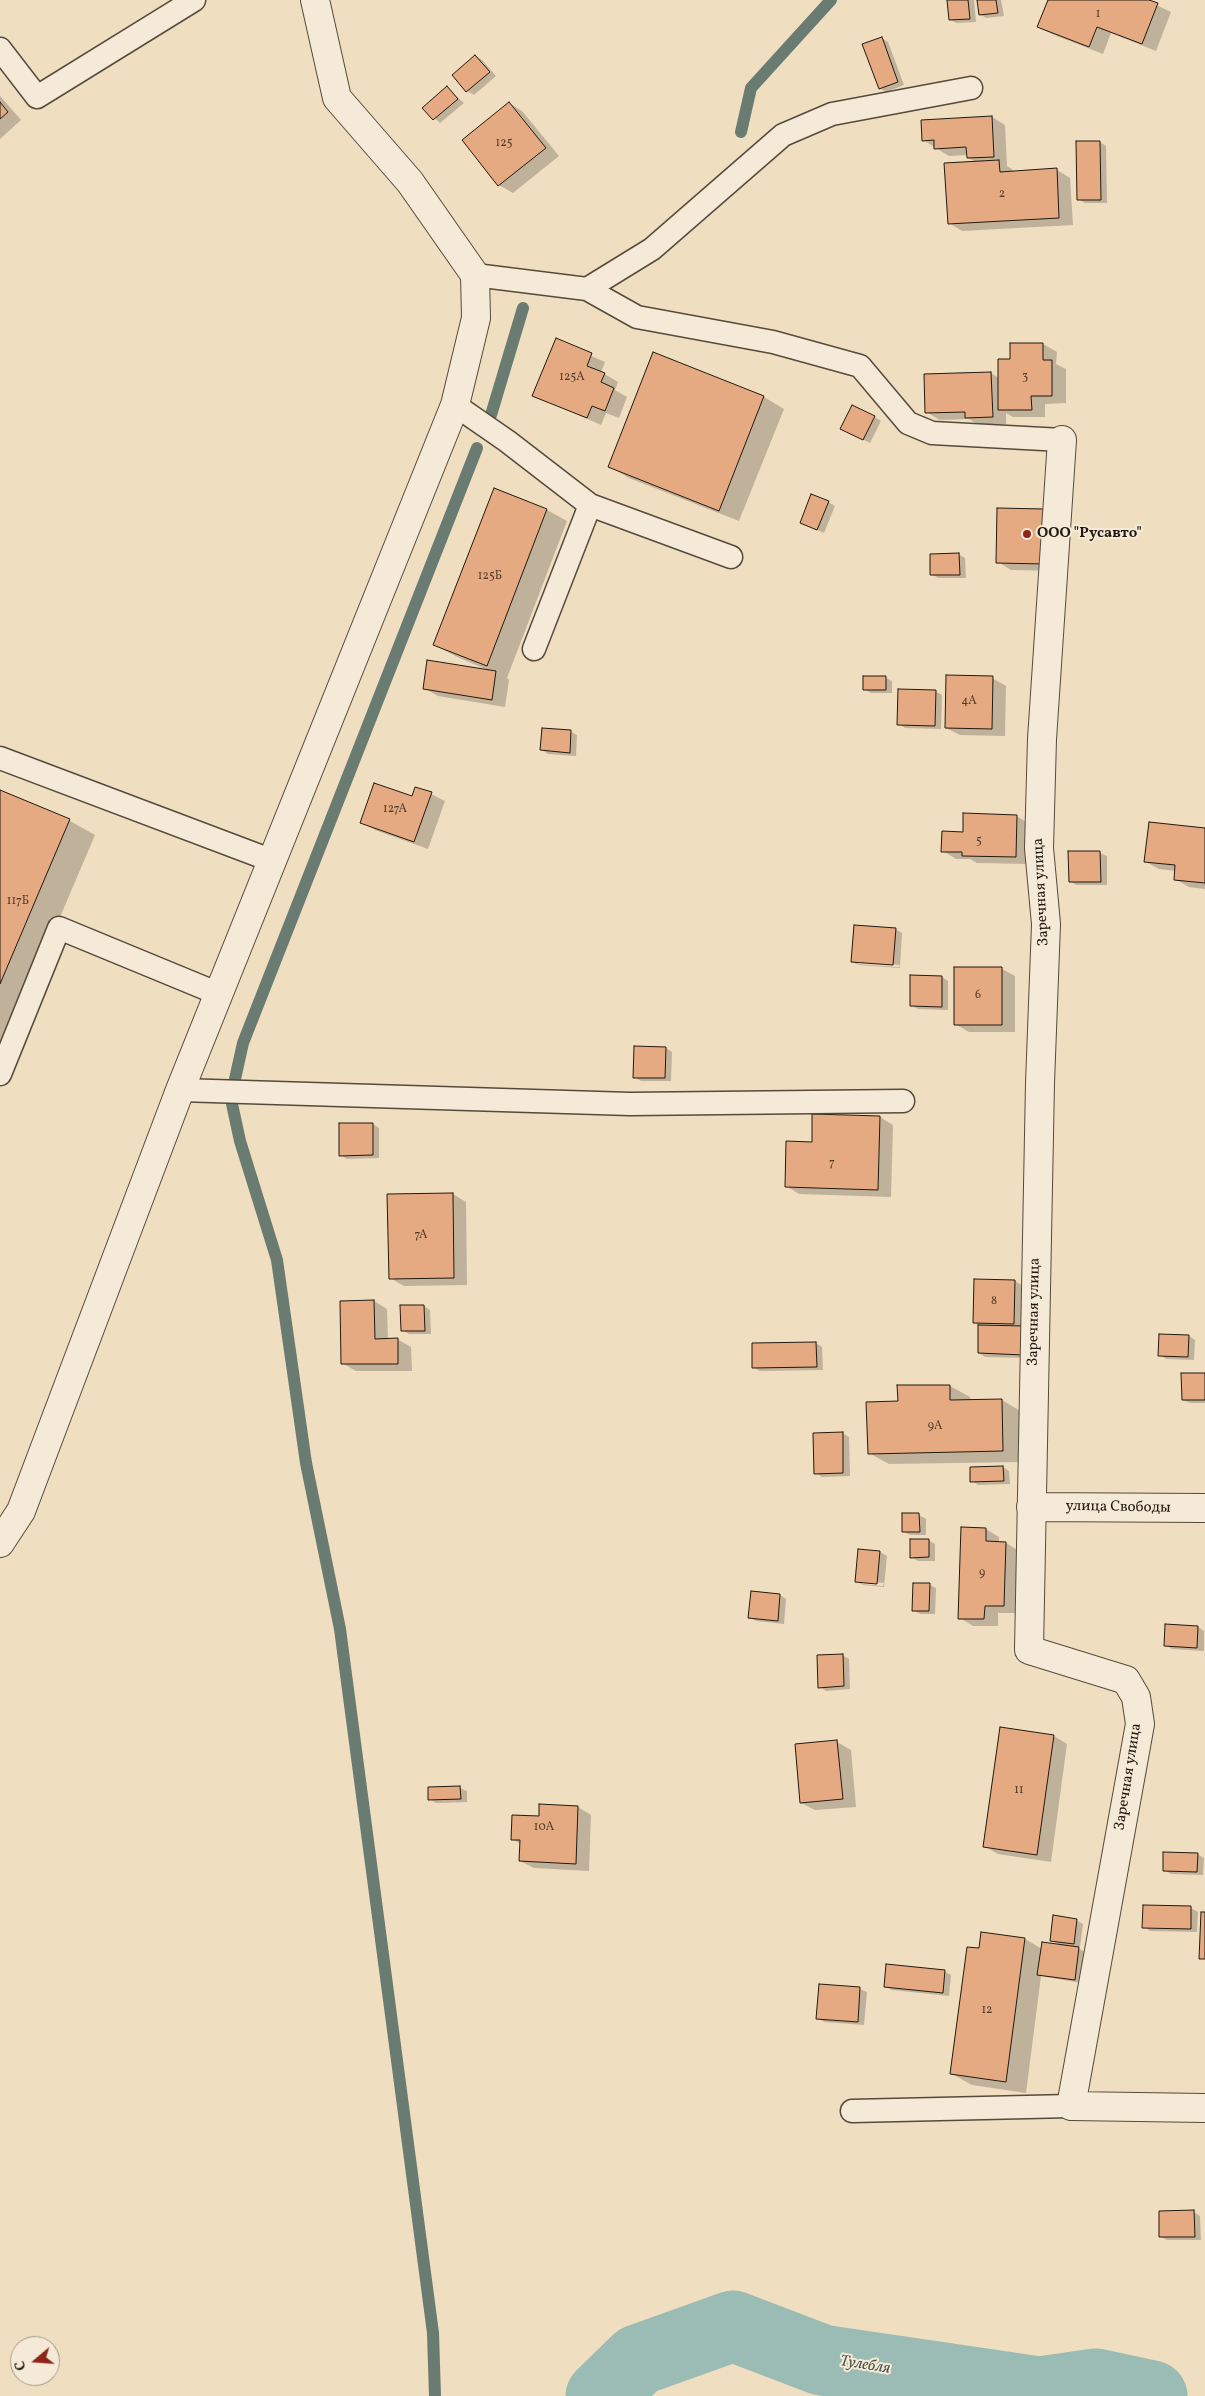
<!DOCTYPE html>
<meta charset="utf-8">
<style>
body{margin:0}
#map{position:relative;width:1205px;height:2396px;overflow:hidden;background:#f0dec1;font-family:Vollkorn,serif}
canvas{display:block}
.north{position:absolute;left:10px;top:2336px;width:50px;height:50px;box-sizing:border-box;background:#f5ead7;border:1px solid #a09687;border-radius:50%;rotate:252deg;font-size:14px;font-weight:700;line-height:20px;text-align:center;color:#21190f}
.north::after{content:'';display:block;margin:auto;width:18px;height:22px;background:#8f2418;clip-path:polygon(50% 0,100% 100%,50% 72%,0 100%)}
</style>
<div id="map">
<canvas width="1205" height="2396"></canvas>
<div class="north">С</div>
</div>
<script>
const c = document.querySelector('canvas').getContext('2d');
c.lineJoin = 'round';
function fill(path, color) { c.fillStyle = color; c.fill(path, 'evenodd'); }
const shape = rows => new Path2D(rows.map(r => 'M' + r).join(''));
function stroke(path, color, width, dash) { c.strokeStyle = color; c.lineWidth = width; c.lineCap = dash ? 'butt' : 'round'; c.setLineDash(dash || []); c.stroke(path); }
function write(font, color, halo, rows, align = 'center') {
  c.font = font + ' Vollkorn,serif'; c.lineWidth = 4; c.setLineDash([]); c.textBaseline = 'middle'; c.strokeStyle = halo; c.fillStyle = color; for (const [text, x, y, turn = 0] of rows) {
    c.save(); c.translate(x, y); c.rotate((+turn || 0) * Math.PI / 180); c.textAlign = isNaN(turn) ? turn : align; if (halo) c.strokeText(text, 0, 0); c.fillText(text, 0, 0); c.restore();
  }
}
fill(shape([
 [948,0,974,0,976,22,957,23,950,20],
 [978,0,1001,0,1004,16,986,18,980,14],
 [1049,0,1146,0,1171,12,1156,51,1111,33,1103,54,1052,34,1039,27],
 [882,38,888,42,904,85,886,92,880,88],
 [476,56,482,60,496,76,474,95,467,91],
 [447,88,464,103,440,123,424,108],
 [0,96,21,120,0,139],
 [509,103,522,111,559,156,513,193,499,185],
 [992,117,1005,125,1007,166,1012,169,1013,172,1057,170,1070,178,1073,225,962,231,949,223,976,162,968,158,968,155,949,156,923,140],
 [1100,142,1106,146,1107,203,1085,203,1078,199],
 [556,340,605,362,601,372,618,382,615,390,627,397,619,418,606,413,601,425,534,395],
 [1043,344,1057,352,1056,364,1066,369,1066,403,1045,404,1045,417,1013,417,1006,413,1006,424,979,425,969,419,940,420,926,412,991,373,999,378,1011,360],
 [654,354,764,397,784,409,739,521,629,478,609,466],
 [875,417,881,421,870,443,848,432],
 [495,489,547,510,567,521,507,678,509,680,505,707,438,696,424,688,490,671,455,656,435,645],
 [828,502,835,506,824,533,801,523],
 [999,510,1057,571,1011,570,998,562],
 [958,554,965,558,966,578,938,578,932,574],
 [886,678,892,681,892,693,871,693,864,689],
 [992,678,1006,686,1005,736,960,735,946,728],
 [935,691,942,695,941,729,905,728,899,724],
 [543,729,571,732,577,735,576,756,548,754,542,750],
 [0,791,70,821,95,835,0,1058],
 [431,794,445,801,428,849,375,830,362,822,413,798],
 [1016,816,1030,824,1029,864,977,863,970,859,956,859,943,851,964,833],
 [1205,829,1205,889,1189,887,1175,879,1176,871,1159,869,1146,862],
 [1070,853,1100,853,1107,856,1107,885,1076,885,1070,881],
 [895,929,902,933,900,968,859,965,852,962],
 [858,962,900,965,899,967,858,964],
 [1002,969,1015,976,1015,1032,969,1032,955,1024],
 [942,977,948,981,948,1010,918,1009,911,1005],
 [666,1048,672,1052,671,1081,641,1081,634,1077],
 [880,1117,893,1125,891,1197,799,1194,786,1186,813,1143],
 [373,1124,379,1128,379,1158,347,1159,340,1155],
 [453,1194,466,1202,467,1285,404,1286,390,1278],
 [1015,1281,1028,1289,1030,1358,985,1357,979,1353,979,1325,975,1323],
 [374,1301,387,1309,388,1340,397,1339,411,1347,412,1371,356,1371,342,1363],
 [424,1306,430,1310,431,1334,409,1334,402,1330],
 [1189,1336,1195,1340,1194,1360,1166,1359,1160,1355],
 [816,1343,822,1347,823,1370,760,1371,753,1367],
 [1205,1375,1205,1403,1190,1403,1183,1400],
 [950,1386,970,1397,970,1401,1002,1400,1022,1412,1023,1462,889,1464,869,1453,899,1402],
 [842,1433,849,1437,850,1476,822,1477,816,1473],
 [1003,1467,1009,1471,1010,1484,978,1485,972,1481],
 [919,1515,926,1519,926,1535,910,1535,904,1532],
 [986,1529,999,1537,999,1543,1006,1543,1019,1551,1018,1613,998,1613,998,1626,973,1626,960,1618],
 [928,1540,935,1544,935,1561,918,1561,911,1557],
 [859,1550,880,1552,887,1556,884,1587,863,1585,856,1581],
 [862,1581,884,1583,883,1586,862,1584],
 [930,1585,936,1588,935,1614,920,1614,913,1610],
 [780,1595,786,1599,784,1624,756,1621,749,1617],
 [1198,1627,1204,1631,1204,1651,1172,1649,1165,1645],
 [842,1655,849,1659,850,1689,826,1691,820,1687],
 [1054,1736,1067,1744,1051,1862,998,1854,984,1846],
 [837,1742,851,1750,856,1807,815,1810,801,1803],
 [460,1788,467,1791,467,1802,436,1803,430,1799],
 [578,1807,591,1815,589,1871,534,1868,520,1861,521,1844,512,1839,540,1818],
 [1197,1854,1204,1858,1203,1875,1171,1874,1164,1870],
 [1144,1907,1191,1908,1198,1912,1197,1932,1150,1931,1144,1927],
 [1076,1920,1083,1924,1080,1947,1074,1946,1085,1952,1081,1983,1041,1976,1026,2093,972,2085,952,2074,980,1950,1025,1939,1042,1949,1062,1946,1051,1940],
 [944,1971,951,1975,949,1996,892,1990,886,1987],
 [821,1985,860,1989,867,1992,864,2025,824,2022,818,2018],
 [1194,2212,1200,2216,1201,2240,1167,2240,1161,2237]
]), '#0003');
stroke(shape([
 [741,132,751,88,831,0],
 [491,415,523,308],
 [235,1079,243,1043,477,448],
 [232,1104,240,1141,277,1260,306,1463,340,1629,433,2333,435,2396]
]), '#6a7b72', 12);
stroke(shape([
 [601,2396,638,2360,733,2326,822,2360,1040,2392,1096,2384,1152,2396]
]), '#9abcb4', 71);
const building = shape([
 [947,0,968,0,970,19,949,20,947,0],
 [977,0,996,0,998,13,979,15,977,0],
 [1048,0,1149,0,1158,3,1142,44,1097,27,1089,47,1037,27,1048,0],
 [882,37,898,82,879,89,862,44,882,37],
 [475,55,490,72,466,92,452,75,475,55],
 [447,86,458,99,433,120,422,108,447,86],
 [0,102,8,112,0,119,0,102],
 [509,102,546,148,498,186,462,140,509,102],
 [992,116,994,157,967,158,966,147,934,149,934,140,922,141,921,120,992,116],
 [1076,141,1100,141,1101,200,1077,200,1076,141],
 [999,160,1000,172,1057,168,1059,218,948,224,944,163,999,160],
 [556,338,592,353,587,366,605,373,601,382,614,388,605,411,592,406,587,418,532,396,556,338],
 [1010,343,1043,343,1043,360,1052,360,1052,396,1031,396,1032,410,998,410,998,359,1010,359,1010,343],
 [653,352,764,396,719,511,608,467,653,352],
 [991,372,993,417,965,418,965,412,925,413,924,374,991,372],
 [852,405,875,416,863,440,840,429,852,405],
 [494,488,547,509,487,666,433,645,494,488],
 [811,494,829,501,817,530,800,523,811,494],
 [997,508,1045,509,1044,564,996,563,997,508],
 [959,553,960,575,930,575,930,554,959,553],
 [427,660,496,671,492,700,423,689,427,660],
 [946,675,993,676,992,729,945,728,946,675],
 [863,676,886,676,886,690,863,690,863,676],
 [898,689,936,690,935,726,897,725,898,689],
 [542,728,571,730,570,753,540,750,542,728],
 [374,783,412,796,415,787,432,792,414,842,360,823,374,783],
 [0,790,70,819,0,984,0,790],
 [963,813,1017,815,1016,857,962,856,962,852,941,852,942,831,963,832,963,813],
 [1149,822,1205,828,1205,883,1174,880,1175,865,1144,862,1149,822],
 [1068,851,1100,851,1101,882,1069,882,1068,851],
 [854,925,896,928,893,965,851,962,854,925],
 [954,967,1002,967,1002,1025,954,1025,954,967],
 [910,975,942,976,942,1007,910,1006,910,975],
 [634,1046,666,1047,665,1078,633,1078,634,1046],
 [812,1114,880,1116,878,1190,785,1187,786,1141,812,1142,812,1114],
 [339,1123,373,1123,373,1155,339,1156,339,1123],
 [453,1193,454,1278,389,1279,387,1194,453,1193],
 [974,1279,1015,1280,1014,1324,973,1323,974,1279],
 [374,1300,375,1339,398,1338,398,1364,341,1364,340,1301,374,1300],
 [400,1305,424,1305,425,1331,401,1331,400,1305],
 [978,1325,1025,1326,1024,1355,978,1353,978,1325],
 [1159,1334,1189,1335,1188,1357,1158,1356,1159,1334],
 [816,1342,817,1367,752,1368,752,1343,816,1342],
 [1181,1373,1205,1373,1205,1400,1182,1400,1181,1373],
 [897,1385,950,1385,950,1400,1002,1399,1003,1451,868,1454,866,1402,898,1401,897,1385],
 [843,1432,843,1473,814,1474,813,1433,843,1432],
 [1003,1466,1004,1481,970,1482,970,1467,1003,1466],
 [902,1513,919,1513,920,1532,902,1532,902,1513],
 [961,1527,986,1528,986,1541,1006,1542,1004,1606,985,1606,984,1619,958,1619,961,1527],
 [910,1539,929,1539,929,1557,910,1558,910,1539],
 [858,1549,880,1551,877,1584,855,1582,858,1549],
 [913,1583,930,1583,929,1611,912,1611,913,1583],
 [751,1591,780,1594,778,1621,748,1618,751,1591],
 [1165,1624,1198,1626,1197,1648,1164,1646,1165,1624],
 [843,1654,844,1686,818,1688,817,1655,843,1654],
 [1000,1727,1054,1735,1037,1855,983,1847,1000,1727],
 [837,1740,843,1799,800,1803,795,1744,837,1740],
 [460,1786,461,1799,428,1800,428,1787,460,1786],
 [539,1804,578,1806,576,1864,519,1861,520,1840,511,1840,512,1815,539,1816,539,1804],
 [1163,1852,1198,1853,1197,1872,1163,1871,1163,1852],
 [1143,1905,1191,1906,1191,1929,1142,1928,1143,1905],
 [1201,1912,1205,1912,1205,1959,1199,1959,1201,1912],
 [1053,1915,1077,1919,1074,1944,1050,1941,1053,1915],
 [981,1932,1025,1938,1006,2082,950,2074,967,1947,979,1948,981,1932],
 [1042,1942,1079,1947,1075,1980,1037,1975,1042,1942],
 [886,1964,945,1970,943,1993,884,1987,886,1964],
 [819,1984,860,1987,858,2022,816,2019,819,1984],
 [1194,2210,1195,2237,1159,2237,1159,2211,1194,2210]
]);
fill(building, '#e5aa81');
stroke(building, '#21190f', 1);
const lane = shape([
 [0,49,37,97,194,0],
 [475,275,587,289,652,249,783,135,832,114,971,88],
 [587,289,637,317,773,342,860,366,908,423,932,433,1062,440],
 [455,405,507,441,590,505,731,557],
 [534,649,590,505],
 [0,758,273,861],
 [0,1074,59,928,219,994],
 [180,1090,630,1104,903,1101],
 [852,2111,1071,2106]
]);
const street = shape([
 [1062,440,1042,739,1039,848,1046,924,1040,1083,1029,1650,1126,1680,1136,1697,1140,1724,1071,2106,1205,2108],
 [1031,1507,1205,1508],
 [0,1543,21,1511,180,1090,455,405,476,318,475,275,410,182,337,98,315,0]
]);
stroke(lane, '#554a3c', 25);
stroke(street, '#554a3c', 30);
stroke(lane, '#f5ead7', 22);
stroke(street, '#f5ead7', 28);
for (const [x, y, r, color] of [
 [1027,534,5,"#8f2418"]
]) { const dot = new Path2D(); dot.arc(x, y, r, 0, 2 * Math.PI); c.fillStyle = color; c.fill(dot); stroke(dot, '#f5ead7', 2); }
write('12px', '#523d2c', null, [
 ["1",1098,15],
 ["125",504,144],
 ["2",1002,195],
 ["125А",572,378],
 ["3",1025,378],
 ["125Б",490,577],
 ["4А",969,702],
 ["127А",395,810],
 ["5",979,842],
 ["117Б",18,902],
 ["6",978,996],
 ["7",832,1164],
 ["7А",421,1236],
 ["8",994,1302],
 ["9А",935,1427],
 ["9",982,1574],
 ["11",1019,1791],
 ["10А",544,1828],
 ["12",987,2011]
]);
write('bold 15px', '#21190f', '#f5ead7', [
 ["ООО \"Русавто\"",1037,534]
], 'left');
write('15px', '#21190f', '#f5ead7', [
 ["Заречная улица",1042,892,-93],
 ["Заречная улица",1035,1312,-89],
 ["улица Свободы",1118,1508,1],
 ["Заречная улица",1129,1777,-81]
]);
write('italic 16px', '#4b5249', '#f5ead7', [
 ["Тулебля",865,2366,9]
]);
</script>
